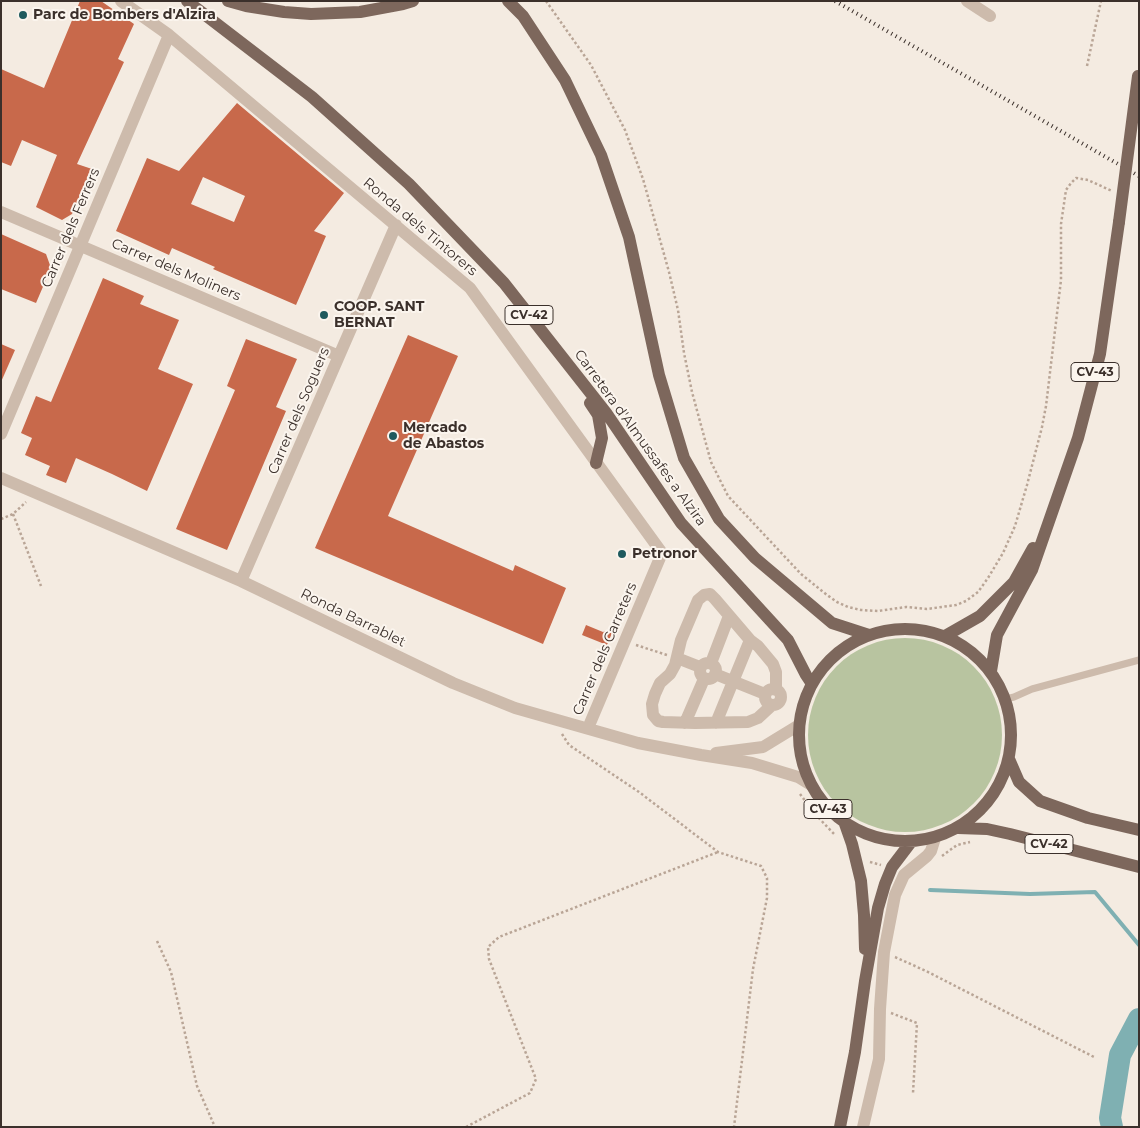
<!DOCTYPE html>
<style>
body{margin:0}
#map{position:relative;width:1140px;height:1128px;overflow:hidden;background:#f4ebe1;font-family:Montserrat,sans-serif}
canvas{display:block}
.frame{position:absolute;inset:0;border:2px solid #3b302b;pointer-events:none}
</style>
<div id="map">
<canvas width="1140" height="1128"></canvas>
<div class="frame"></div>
</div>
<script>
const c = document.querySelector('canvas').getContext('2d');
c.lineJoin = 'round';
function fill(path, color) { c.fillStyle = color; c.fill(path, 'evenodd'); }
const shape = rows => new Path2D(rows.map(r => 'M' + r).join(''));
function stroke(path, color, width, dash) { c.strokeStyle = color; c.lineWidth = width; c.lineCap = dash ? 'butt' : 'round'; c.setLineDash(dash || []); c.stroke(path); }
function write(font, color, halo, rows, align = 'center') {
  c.font = font + ' Montserrat,sans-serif'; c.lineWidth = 4; c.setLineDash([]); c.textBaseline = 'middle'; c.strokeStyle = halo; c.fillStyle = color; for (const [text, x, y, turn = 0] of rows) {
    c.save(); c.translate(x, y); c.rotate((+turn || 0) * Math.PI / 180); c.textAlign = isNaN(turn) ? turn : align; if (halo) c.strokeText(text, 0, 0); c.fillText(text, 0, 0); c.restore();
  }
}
fill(shape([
 '808 735a97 97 0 1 1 194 0a97 97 0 1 1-194 0Z'
]), '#b8c4a0');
stroke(shape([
 [930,890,1030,894,1095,892,1139,945]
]), '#7fb0b2', 4);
stroke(shape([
 [1112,1127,1110,1118,1120,1055,1139,1019]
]), '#7fb0b2', 22);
fill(shape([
 [80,1,101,1,134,24,118,59,124,62,77,164,92,169,72,214,62,220,36,207,57,155,22,140,11,166,1,162,1,69,44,88],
 [237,103,344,193,314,231,326,236,296,305,213,269,215,267,172,248,169,255,116,231,147,158,179,171],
 [203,177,245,196,234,222,191,204],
 [1,234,46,254,51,268,36,303,1,289],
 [103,278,144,296,140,304,179,320,158,369,193,384,147,491,112,474,76,458,66,483,46,475,50,466,25,455,32,438,21,433,36,396,51,402],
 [408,335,458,356,388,516,513,571,515,565,566,588,543,644,315,548],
 [246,339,297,359,276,407,286,411,227,550,176,529,235,390,227,386],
 [1,344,15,350,1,382],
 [586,625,603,632,614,628,607,645,582,635]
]), '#c8694b');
stroke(shape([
 [546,1,591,65,625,130,643,179,669,272,678,310,684,353,692,392,711,462,728,496,801,574,827,595,837,602,848,607,861,610,878,611,906,607,927,609,956,605,966,601,978,592,988,578,1003,553,1015,526,1027,485,1042,427,1046,406,1061,280,1061,224,1066,190,1071,183,1076,178,1088,180,1112,191],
 [1087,66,1101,1],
 [13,514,41,586],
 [1,519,13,514,26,502],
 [636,645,667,655],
 [562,734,569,745,639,792,718,852,761,866,767,878,767,898,753,969,734,1127],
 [800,794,815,814,835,835],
 [942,856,957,845,970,842],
 [870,862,881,865],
 [157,941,171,972,197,1086,215,1127],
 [895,957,926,971,1094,1057],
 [891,1013,917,1023,913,1093],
 [466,1127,530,1093,536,1079,489,959,488,947,499,937,718,852]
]), '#b9a596', 2.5, [2.5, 2.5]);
stroke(shape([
 [1006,699,1014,697,1032,689,1139,660]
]), '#cdbbac', 7);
stroke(shape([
 [121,1,169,35,470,288,662,553,588,728],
 [967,1,990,16],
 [1,212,339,356],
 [1,434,169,35],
 [1,478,241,581,453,683,515,708,638,743,701,755,752,763,798,777,811,785],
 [241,581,396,225],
 [677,658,700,667],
 '700 671a8 8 0 1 1 16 0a8 8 0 1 1-16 0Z',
 [711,663,729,616],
 [715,674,765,694],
 '765 697a8 8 0 1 1 16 0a8 8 0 1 1-16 0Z',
 [771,706,758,718,748,722,695,723,663,722,658,721,653,715,652,704,655,694,660,683,670,674,675,665,681,640,698,600,704,595,710,594,715,599,750,640,758,646,773,664,776,672,776,690],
 [685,723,704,679],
 [716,723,750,640],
 [716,753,763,747,799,725],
 [863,1127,879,1059,880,1009,884,952,895,895,904,875,927,856,931,851,935,838]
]), '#cdbbac', 12);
stroke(shape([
 [187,1,312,97,409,184,504,283,607,414,681,523,788,640,806,675,812,684],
 [228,1,246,6,284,12,311,14,360,12,403,4,413,1],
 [508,1,523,16,565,80,601,155,629,237,659,375,684,458,719,519,755,558,832,623,869,635],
 [590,403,598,415,602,438,596,463],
 '799 735a106 106 0 1 1 212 0a106 106 0 1 1-212 0Z',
 [945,636,980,616,1014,582,1033,548],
 [991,671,997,635,1032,570,1078,438,1100,354,1119,222],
 [1009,759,1019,782,1040,801,1088,818,1139,830],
 [845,824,852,844,861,881,864,915,865,949],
 [958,828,987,829,1010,834,1139,867],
 [840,1127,855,1052,865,981,878,908,885,884,892,867,911,842]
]), '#7d675c', 12);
stroke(shape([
 [835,1,1139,176]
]), '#3b302b', 4, [1, 4]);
stroke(shape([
 [1119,222,1138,76]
]), '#7d675c', 12);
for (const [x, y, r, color] of [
 [23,15,5,"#1f5a5e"],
 [324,315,5,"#1f5a5e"],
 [393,436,5,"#1f5a5e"],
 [622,554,5,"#1f5a5e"]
]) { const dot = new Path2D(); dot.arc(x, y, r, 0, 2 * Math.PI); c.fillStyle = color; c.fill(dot); stroke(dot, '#fbf5ee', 2); }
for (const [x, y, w] of [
 [529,315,48],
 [1095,372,48],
 [828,809,48],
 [1049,844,48]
]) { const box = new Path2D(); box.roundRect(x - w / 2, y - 9.5, w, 19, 4); c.fillStyle = '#fbf5ee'; c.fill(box); stroke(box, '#3b302b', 1); }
write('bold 12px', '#3b302b', null, [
 ["CV-42",529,315],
 ["CV-43",1095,372],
 ["CV-43",828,809],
 ["CV-42",1049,844]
]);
write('bold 14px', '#3b302b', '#fbf5ee', [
 ["Parc de Bombers d'Alzira",33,15],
 ["COOP. SANT",334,307],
 ["BERNAT",334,323],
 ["Mercado",403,428],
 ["de Abastos",403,444],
 ["Petronor",632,554]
], 'left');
write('14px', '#3b302b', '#fbf5ee', [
 ["Ronda dels Tintorers",420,227,40],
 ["Carrer dels Ferrers",71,228,-67],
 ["Carrer dels Moliners",176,270,23],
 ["Carrer dels Soguers",299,411,-67],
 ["Carretera d'Almussafes a Alzira",640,438,54],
 ["Ronda Barrablet",353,618,26],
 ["Carrer dels Carreters",605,649,-67]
]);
</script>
